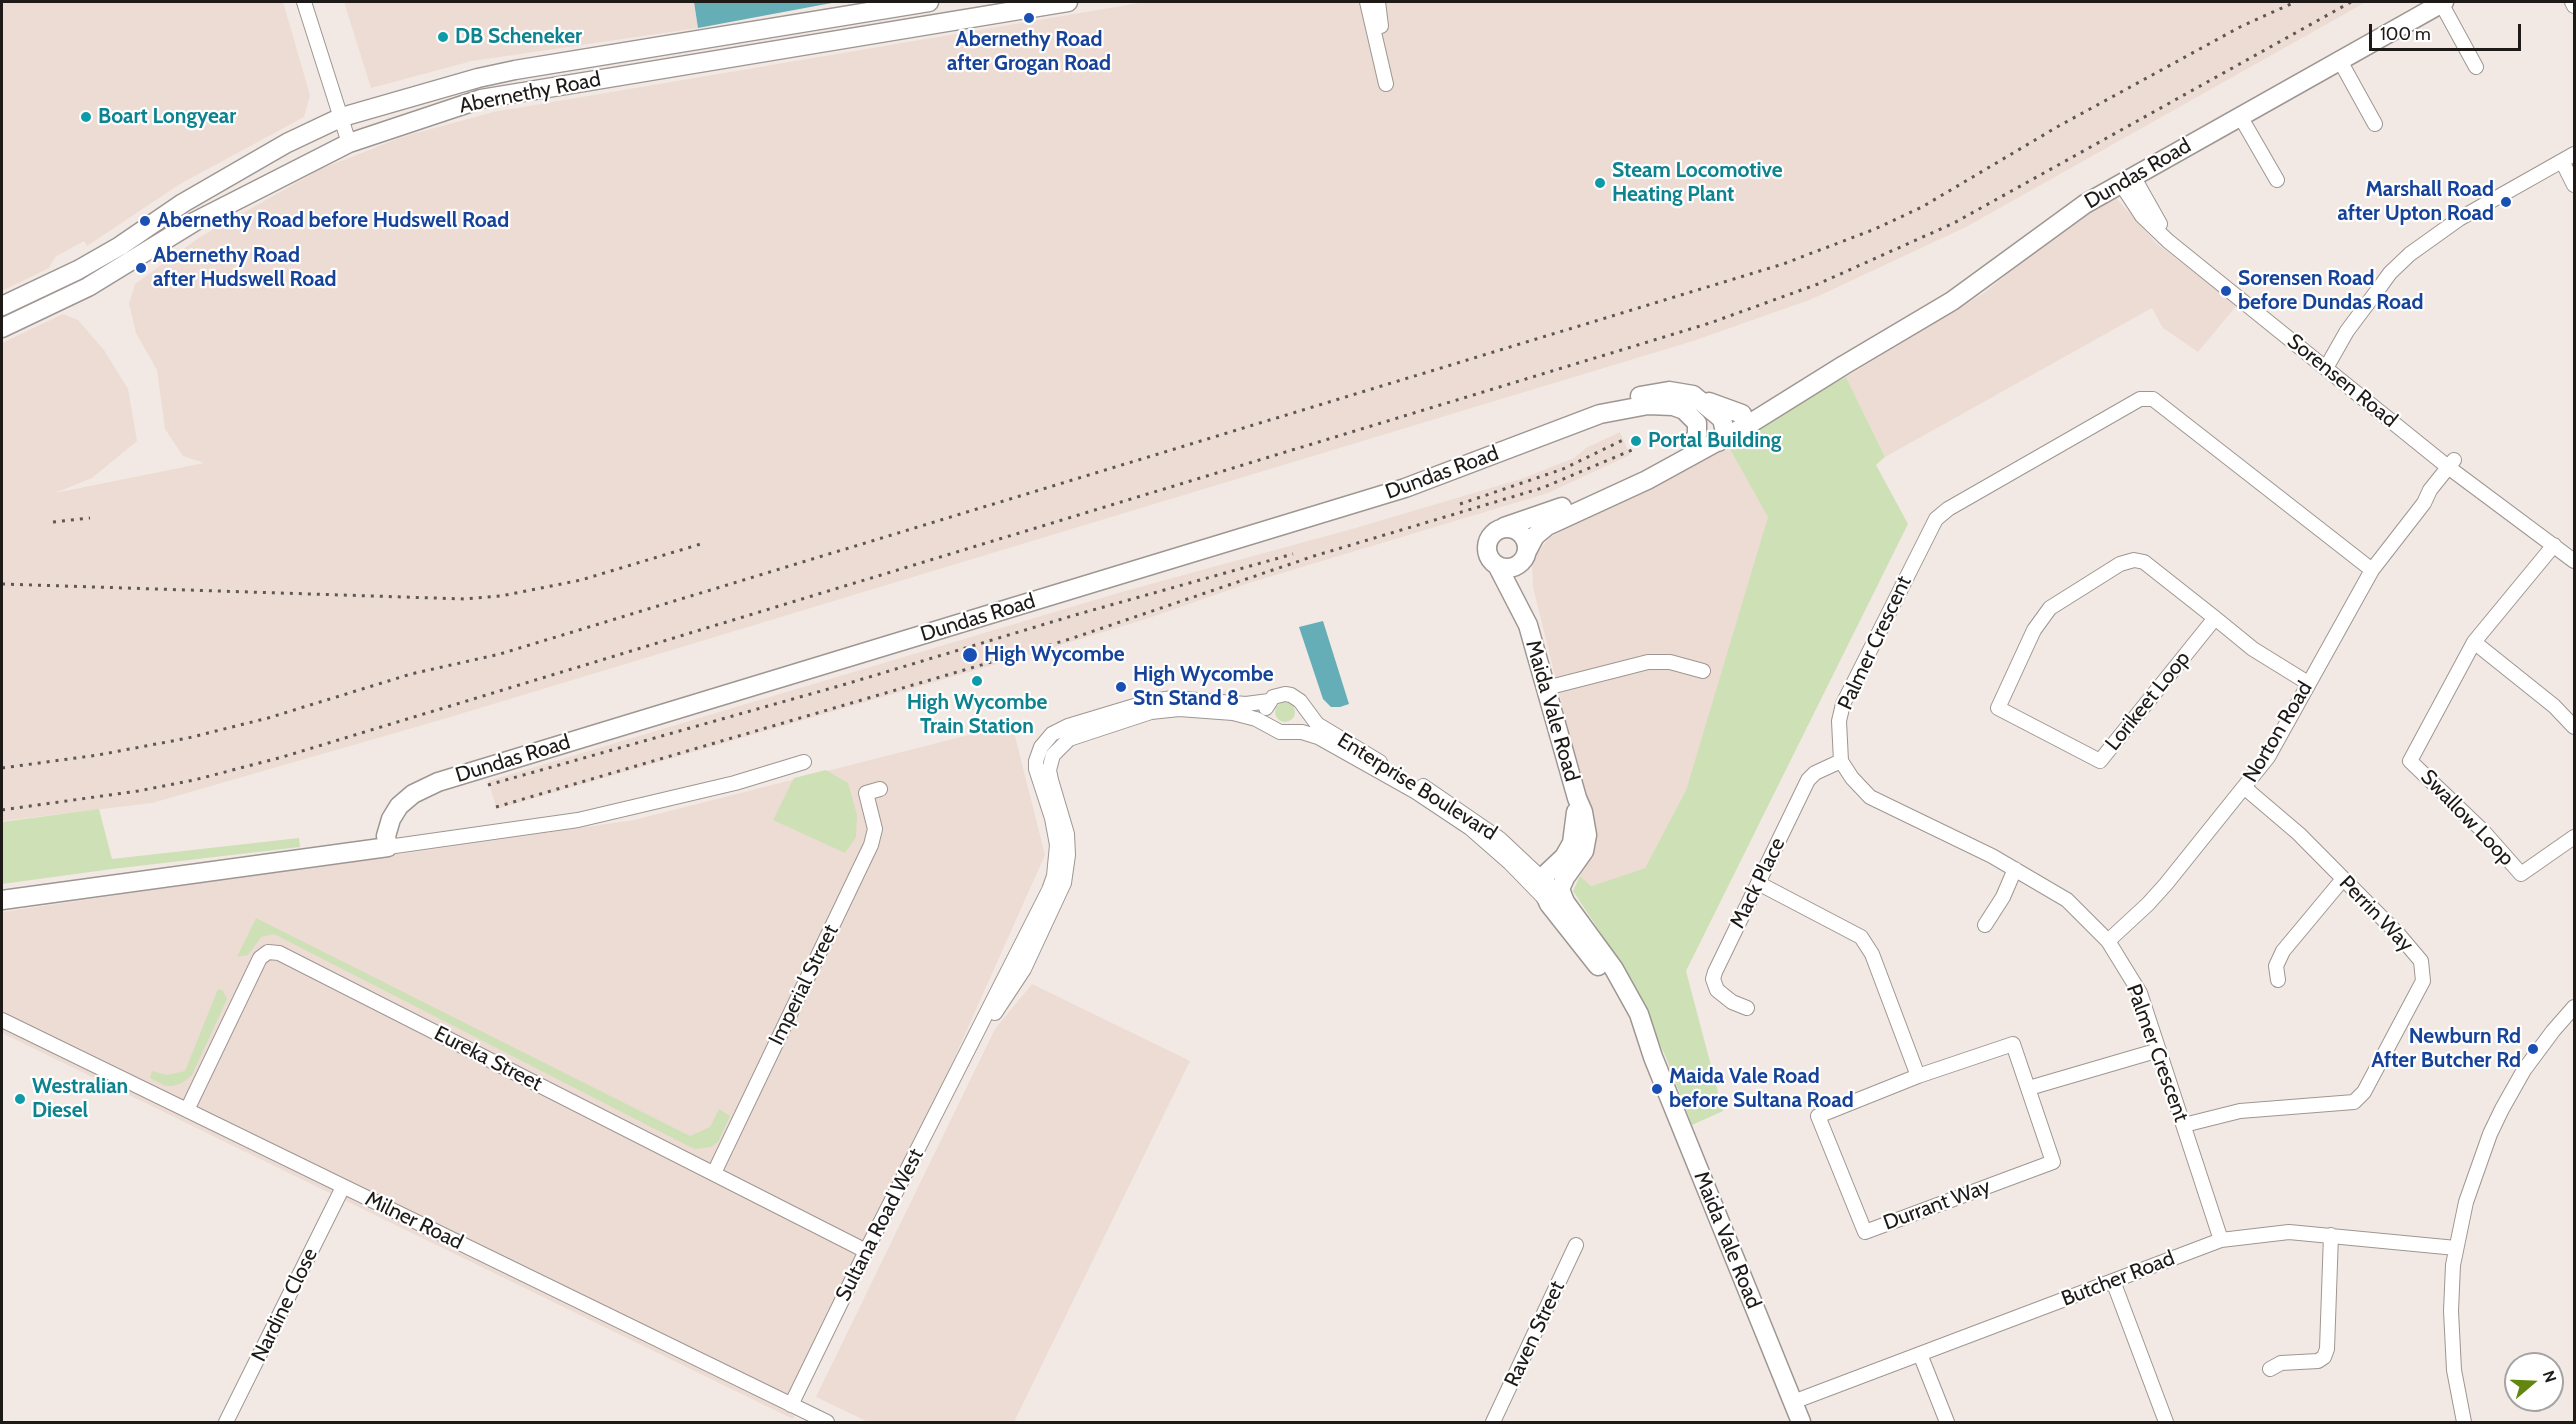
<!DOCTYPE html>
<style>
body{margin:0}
#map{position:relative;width:2576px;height:1424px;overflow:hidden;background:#f2e9e4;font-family:Cabin,sans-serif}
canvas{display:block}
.frame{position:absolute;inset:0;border:3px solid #1d1a18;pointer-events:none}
.north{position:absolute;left:2504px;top:1352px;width:60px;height:60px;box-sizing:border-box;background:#fff;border:2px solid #a5a3a3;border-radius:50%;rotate:71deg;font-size:16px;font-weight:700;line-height:24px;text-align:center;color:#1d1a18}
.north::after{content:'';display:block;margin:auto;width:21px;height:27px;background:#61870e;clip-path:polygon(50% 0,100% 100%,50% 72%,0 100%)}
.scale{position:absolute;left:2369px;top:24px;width:152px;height:27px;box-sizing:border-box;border:3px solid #1d1a18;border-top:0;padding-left:8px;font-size:18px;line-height:21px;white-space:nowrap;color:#1d1a18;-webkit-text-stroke:4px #fff;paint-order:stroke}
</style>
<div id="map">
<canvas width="2576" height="1424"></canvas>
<div class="frame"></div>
<div class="north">N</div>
<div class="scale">100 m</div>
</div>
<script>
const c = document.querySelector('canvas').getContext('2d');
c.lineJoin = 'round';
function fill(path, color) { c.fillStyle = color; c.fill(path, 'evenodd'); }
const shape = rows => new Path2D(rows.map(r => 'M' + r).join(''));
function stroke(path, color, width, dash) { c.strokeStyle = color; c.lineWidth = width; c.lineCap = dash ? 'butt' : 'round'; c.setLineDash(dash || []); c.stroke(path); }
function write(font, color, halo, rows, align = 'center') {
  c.font = font + ' Cabin,sans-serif'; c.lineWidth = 4.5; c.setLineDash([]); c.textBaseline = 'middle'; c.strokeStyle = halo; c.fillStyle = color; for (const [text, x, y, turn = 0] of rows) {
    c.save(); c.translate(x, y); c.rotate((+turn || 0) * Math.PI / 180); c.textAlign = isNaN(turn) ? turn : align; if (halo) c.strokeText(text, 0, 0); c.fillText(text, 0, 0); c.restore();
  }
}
fill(shape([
 [2,2,283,2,310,95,304,117,180,184,87,246,84,241,55,257,49,268,2,291],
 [344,2,694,2,698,28,472,61,371,88],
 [1145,2,2366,2,1966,227,1812,299,1693,341,447,718,152,803,2,821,2,343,63,314,78,320,104,350,128,389,137,441,92,478,55,493,204,463,183,456,165,429,157,370,136,333,129,304,135,284,200,237,321,169,402,137,493,112],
 [2117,199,2156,243,2237,305,2198,352,2163,328,2152,308,1885,457,1846,377,1984,293,2061,230,2105,200],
 [1620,432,1630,455,1548,493,1252,582,1146,619,1031,654,497,809,488,781,1125,591,1352,529,1521,479,1574,458,1586,448],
 [1726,442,1769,517,1686,790,1645,868,1591,886,1580,876,1595,850,1593,830,1533,587,1532,560,1549,538],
 [1012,724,1045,855,793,1419,2,1033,2,912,634,820],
 [1032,984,1190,1061,1014,1422,868,1422,816,1397,995,1029]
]), '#eddcd4');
fill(shape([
 [1846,377,1885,457,1876,465,1908,524,1686,971,1723,1111,1692,1125,1665,1055,1624,968,1573,891,1580,876,1591,886,1645,868,1686,790,1768,517,1726,442],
 '1275 712a10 10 0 1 1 20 0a10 10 0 1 1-20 0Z',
 [826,770,848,783,857,815,856,837,845,853,773,820,794,778],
 [99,809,112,859,299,838,300,847,112,869,2,884,2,822],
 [256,918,690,1136,710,1127,719,1109,730,1116,718,1142,711,1147,696,1149,688,1146,274,934,261,937,248,955,237,957],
 [218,989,223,991,227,999,192,1075,182,1083,173,1086,166,1086,150,1078,152,1071,167,1075,185,1071]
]), '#cee0b5');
fill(shape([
 [694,2,837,2,698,28],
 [1323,621,1349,704,1340,707,1331,707,1323,699,1299,627]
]), '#66aeb7');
const minor = shape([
 [304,2,349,143],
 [1367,2,1386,84],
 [1378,2,1381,26],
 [2572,2,2574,6],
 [2441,3,2476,67],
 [2339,59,2375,124],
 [2240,116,2277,180],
 [2562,161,2574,185],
 [2133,176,2160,224],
 [2121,184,2142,216,2168,241,2448,467,2574,561],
 [2326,368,2347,331,2377,291,2390,273,2410,254,2459,219,2574,154],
 [2554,545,2474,642,2410,761,2483,831,2521,874,2574,837],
 [2215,618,2100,761,1998,708,2034,630,2050,608,2120,564,2134,560,2144,562,2215,618,2253,649,2308,683],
 [2474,642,2554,706,2574,727],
 [1546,688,1648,662,1670,662,1703,671],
 [1266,708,1273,697,1285,694,1291,695,1300,701,1317,724,1380,762],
 [1423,786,1500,839,1549,885],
 [388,847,578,820,735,783,804,762],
 [1758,883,1861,937,1872,954,1918,1076],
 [1985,925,2003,897,2015,869],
 [2108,941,2148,904,2166,884,2268,757,2372,570,2424,503,2430,490,2454,460],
 [2278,980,2276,966,2283,951,2343,879],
 [1747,1008,1732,1002,1717,990,1713,979,1715,972,1808,780,1815,773,1841,761],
 [995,1013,1024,969,1064,883,1068,855,1067,834,1051,780,1049,770,1053,755,1069,739,1151,712,1179,709,1233,713,1256,719,1280,732,1302,732,1318,737,1416,792,1470,828,1510,863,1547,901],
 [2,1020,827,1422],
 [2013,1044,2053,1162,1865,1232,1818,1116,1918,1076,2013,1044],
 [2029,1088,2159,1050],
 [187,1110,260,958,268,952,279,953,866,1251],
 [2184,1125,2240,1111,2354,1102,2364,1092,2423,981,2421,961,2399,935,2299,834,2245,788],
 [714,1173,871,845,875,829,866,793,880,789],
 [2221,1240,2140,993,2108,941,2067,900,1992,856,1870,797,1852,778,1841,761,1839,721,1843,704,1936,519,1948,509,2140,399,2153,399,2372,570],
 [2113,1281,2166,1422],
 [1920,1354,1947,1422],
 [2270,1369,2281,1363,2318,1361,2324,1357,2327,1349,2331,1235],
 [1793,1402,2221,1240,2289,1232,2456,1248],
 [791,1405,866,1251,1049,890,1054,876,1057,845,1052,818,1036,769,1036,761,1041,747,1052,734,1068,726,1151,701,1173,698,1246,704,1269,701],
 [226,1422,343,1187],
 [1493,1422,1576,1245],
 [2464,1422,2454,1370,2451,1311,2453,1265,2466,1202,2490,1134,2502,1109,2524,1070,2553,1031,2574,1007]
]);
const major = shape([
 [2,306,78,270,120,246,183,203,287,143,342,117,478,78,515,70,929,2],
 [2,328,88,287,194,222,349,143,481,99,1068,2],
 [1640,396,1669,391,1693,395,1722,419,1725,432,1718,442],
 [1709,402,1742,414],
 [1504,527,1562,507],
 '1487 548a20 20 0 1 1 40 0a20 20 0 1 1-40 0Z',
 [1527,551,1535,536,1547,526,1647,480,1751,423,1844,365,1952,301,2085,204,2444,2],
 [1497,565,1528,625,1577,798,1583,812,1587,835,1584,851,1567,875],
 [1576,812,1572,843,1564,857,1547,873,1544,880,1544,893,1549,904,1598,966],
 [1565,878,1560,889,1565,902,1614,969,1639,1014,1653,1057,1801,1422],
 [2,900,388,847,386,836,391,819,399,806,413,794,438,782,1405,488,1600,414,1648,405,1673,406,1684,410,1697,423,1697,435,1691,444]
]);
stroke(minor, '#9e9692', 16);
stroke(major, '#9e9692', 21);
stroke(minor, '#fff', 14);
stroke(major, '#fff', 18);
stroke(shape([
 [1460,504,1563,469,1627,438],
 [53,522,90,518],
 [2,584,465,599,501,596,581,580,704,543],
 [2,768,98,755,188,738,268,718,411,674,500,654,1783,264,1875,229,1922,207,2057,127,2240,27,2295,2],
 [488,785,846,684,1075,615,1293,554],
 [496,807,1070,639,1314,556,1542,488,1632,450],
 [2,810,138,791,194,780,279,758,1710,323,1818,284,1954,223,2351,2]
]), '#5d5855', 3, [3, 6]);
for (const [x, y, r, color] of [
 [1029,18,6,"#1a4fb4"],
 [443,37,6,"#0f9aa8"],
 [86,117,6,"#0f9aa8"],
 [1600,183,6,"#0f9aa8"],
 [2506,202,6,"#1a4fb4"],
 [145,221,6,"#1a4fb4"],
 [141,268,6,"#1a4fb4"],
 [2226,291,6,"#1a4fb4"],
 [1636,441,6,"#0f9aa8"],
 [970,655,8,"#1a4fb4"],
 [977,681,6,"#0f9aa8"],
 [1121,687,6,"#1a4fb4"],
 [2533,1049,6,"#1a4fb4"],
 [1657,1089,6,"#1a4fb4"],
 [20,1099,6,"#0f9aa8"]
]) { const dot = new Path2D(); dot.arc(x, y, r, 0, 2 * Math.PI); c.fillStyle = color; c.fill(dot); stroke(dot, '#fff', 2); }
write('bold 21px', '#0d838f', '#fff', [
 ["DB Scheneker",455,37],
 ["Boart Longyear",98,117],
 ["Steam Locomotive",1612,171],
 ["Heating Plant",1612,195],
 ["Portal Building",1648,441],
 ["High Wycombe",977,703,"center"],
 ["Train Station",977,727,"center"],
 ["Westralian",32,1087],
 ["Diesel",32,1111]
], 'left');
write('bold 21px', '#164399', '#fff', [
 ["Abernethy Road",1029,40,"center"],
 ["after Grogan Road",1029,64,"center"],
 ["Marshall Road",2494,190,"right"],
 ["after Upton Road",2494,214,"right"],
 ["Abernethy Road before Hudswell Road",157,221],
 ["Abernethy Road",153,256],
 ["after Hudswell Road",153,280],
 ["Sorensen Road",2238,279],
 ["before Dundas Road",2238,303],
 ["High Wycombe",984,655],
 ["High Wycombe",1133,675],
 ["Stn Stand 8",1133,699],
 ["Newburn Rd",2521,1037,"right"],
 ["After Butcher Rd",2521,1061,"right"],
 ["Maida Vale Road",1669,1077],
 ["before Sultana Road",1669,1101]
], 'left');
write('21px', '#1d1a18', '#fff', [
 ["Abernethy Road",530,93,-11],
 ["Dundas Road",2138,174,-30],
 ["Sorensen Road",2342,381,39],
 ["Dundas Road",1442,473,-20],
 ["Dundas Road",978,618,-17],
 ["Palmer Crescent",1875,643,-65],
 ["Lorikeet Loop",2148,701,-51],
 ["Maida Vale Road",1552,711,74],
 ["Norton Road",2278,732,-59],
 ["Dundas Road",513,759,-17],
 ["Enterprise Boulevard",1417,787,32],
 ["Swallow Loop",2467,818,46],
 ["Mack Place",1758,883,-64],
 ["Perrin Way",2376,914,46],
 ["Imperial Street",804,985,-64],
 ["Palmer Crescent",2157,1053,70],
 ["Eureka Street",488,1059,27],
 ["Durrant Way",1937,1205,-20],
 ["Milner Road",414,1221,26],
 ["Sultana Road West",880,1225,-63],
 ["Maida Vale Road",1727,1240,68],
 ["Butcher Road",2118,1279,-21],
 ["Nardine Close",285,1305,-64],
 ["Raven Street",1535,1334,-65]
]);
</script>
